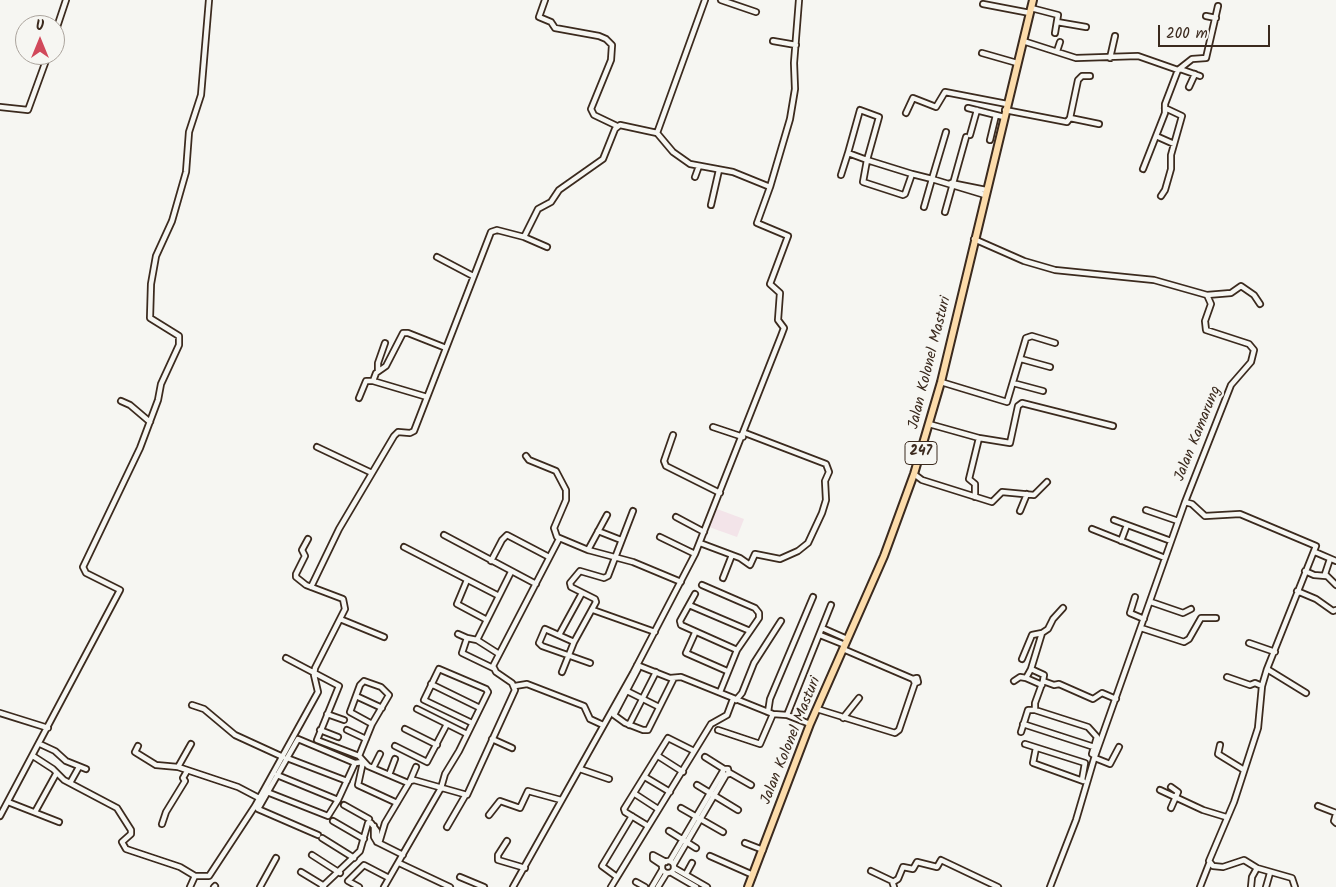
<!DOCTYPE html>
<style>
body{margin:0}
#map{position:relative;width:1336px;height:887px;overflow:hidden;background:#f6f6f2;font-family:Kalam,sans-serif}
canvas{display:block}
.north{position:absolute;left:15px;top:15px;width:50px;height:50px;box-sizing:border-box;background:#f6f6f2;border:1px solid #aba49d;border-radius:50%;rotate:0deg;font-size:14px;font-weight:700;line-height:20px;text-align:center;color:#3b2a1e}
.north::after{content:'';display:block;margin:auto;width:18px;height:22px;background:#d1495b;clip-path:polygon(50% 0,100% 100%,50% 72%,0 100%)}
.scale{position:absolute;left:1158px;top:25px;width:112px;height:22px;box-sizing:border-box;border:2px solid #3b2a1e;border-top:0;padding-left:6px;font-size:15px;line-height:18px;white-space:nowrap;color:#3b2a1e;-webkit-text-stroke:4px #f6f6f2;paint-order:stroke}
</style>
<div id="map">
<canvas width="1336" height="887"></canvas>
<div class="north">U</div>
<div class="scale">200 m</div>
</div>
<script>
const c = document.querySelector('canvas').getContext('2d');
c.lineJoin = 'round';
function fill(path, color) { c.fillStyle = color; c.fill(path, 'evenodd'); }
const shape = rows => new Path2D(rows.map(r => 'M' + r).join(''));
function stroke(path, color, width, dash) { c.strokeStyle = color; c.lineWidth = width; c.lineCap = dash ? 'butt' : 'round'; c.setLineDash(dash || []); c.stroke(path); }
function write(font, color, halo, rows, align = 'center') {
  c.font = font + ' Kalam,sans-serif'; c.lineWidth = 4.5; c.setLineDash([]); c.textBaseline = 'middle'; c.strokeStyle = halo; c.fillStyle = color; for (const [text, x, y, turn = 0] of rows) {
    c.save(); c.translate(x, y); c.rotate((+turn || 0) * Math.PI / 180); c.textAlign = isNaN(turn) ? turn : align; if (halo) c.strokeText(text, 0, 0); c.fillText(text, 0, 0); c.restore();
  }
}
fill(shape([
 [717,509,744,519,737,537,709,527]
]), '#f3e4e9');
const street = shape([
 [545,0,539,17,551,22,555,28,599,36,606,39,612,45,611,60,591,109,594,115,617,126],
 [721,0,756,12],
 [983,4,1030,13],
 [1031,8,1058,15,1055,33],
 [1206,16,1216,18],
 [1057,22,1086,27],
 [55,33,66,0],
 [773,41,796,45],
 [1023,41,1076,58,1138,56,1178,70,1192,59,1206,58,1218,6],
 [1057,51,1060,42],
 [982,53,1017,63],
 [1110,58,1115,36],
 [1180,69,1200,76],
 [1189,87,1195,74],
 [0,107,28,110,48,55],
 [968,108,1004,117],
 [1005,110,1067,122,1070,118,1078,80,1082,76,1090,76],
 [906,113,913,98,936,107,945,92,1007,104],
 [1070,118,1099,124],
 [946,132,932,179,985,195],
 [657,133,705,0],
 [970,135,977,110],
 [1156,136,1174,144],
 [990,140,996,115],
 [1143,169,1165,113,1165,104,1178,70],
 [912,174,867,160,879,117,860,110,848,153,867,160,863,182,903,195,905,194,912,174,932,179,924,207],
 [841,175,848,153],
 [695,177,699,166],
 [951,183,986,190],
 [770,187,790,119,795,89,794,63,799,0],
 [1161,196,1165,190,1171,169,1171,155,1182,116,1165,108],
 [711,205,719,170],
 [945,212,966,137],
 [524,237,547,247],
 [974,239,1024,261,1055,270,1154,280,1207,295,1211,304,1205,321,1206,330,1249,344,1254,350,1251,362,1231,385,1185,502,1094,759,1076,820,1050,887],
 [437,257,473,276],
 [1207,295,1231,293,1241,286,1254,295,1260,304],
 [1021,359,1050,367],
 [378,371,378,363,385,343],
 [941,382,1007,402,1026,338,1032,336,1055,343],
 [1013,383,1043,391],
 [427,397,373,381,376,373,386,366,403,333,408,333,446,348],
 [359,398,366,381,373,381],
 [121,401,130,405,150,422],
 [929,424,979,438,1010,443,1018,406,1022,403,1113,426],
 [713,427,743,437],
 [673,435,664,461,666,466,720,493],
 [317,447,372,473],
 [526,456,529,460,556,471,566,490,566,500,554,528,557,537,588,550,633,562,681,582],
 [914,474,922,480,992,502,1002,492,1034,495,1047,482],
 [975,497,975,484,969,479,979,438],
 [1185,502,1192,504,1205,516,1240,514,1316,546,1267,669,1262,686,1258,728,1234,802,1209,861,1213,866,1223,867,1244,860,1257,868,1292,878,1295,887],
 [1146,510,1178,521],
 [1020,511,1027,494],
 [676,517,704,532],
 [1114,520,1171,541],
 [1092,529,1165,558],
 [598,531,621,540],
 [444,535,536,584],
 [660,537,695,554],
 [1121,541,1127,525],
 [700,543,740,558,750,565,755,554,780,559,798,551,808,543,822,513,826,500,825,481,829,472,826,464,745,433],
 [404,547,499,596],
 [588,550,607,515],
 [1315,552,1336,561],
 [1330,559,1325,574,1336,585],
 [491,561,502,540,507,535,549,557],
 [1305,571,1314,575,1326,576],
 [723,578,732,555],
 [467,580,457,604,487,620],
 [702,585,755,608,759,613,759,618,737,650,720,692],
 [311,587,339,529,394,436,398,432,410,433,414,431,491,232,497,230,524,237,538,209,551,202,559,190,603,159,615,129,620,125,657,133,673,152,690,164,733,172,770,187,757,223,788,236,770,284,780,293,778,320,784,328,781,336,695,554,633,673,513,887],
 [1297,591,1316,599,1333,611,1336,610],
 [695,594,680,621,681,625,737,650],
 [1135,597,1130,613,1144,619],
 [1151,602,1183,613,1191,609],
 [689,605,750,631],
 [1063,608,1053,619,1048,629,1042,633,1031,669,1044,675,1043,681,1054,685,1059,684,1093,699,1102,693,1116,699],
 [593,610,655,632],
 [340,619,384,637],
 [822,628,847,639],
 [1141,628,1184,642,1189,639,1201,618,1216,618],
 [695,633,686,653,727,671],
 [458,634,467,638],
 [559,635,582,593],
 [820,635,845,645],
 [477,640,511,572],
 [574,642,545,629,539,643,542,646,590,663],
 [1249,643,1275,652],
 [843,649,913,679,917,678,918,682,915,683,913,679],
 [286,658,339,686,317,740,359,756,368,766,408,783],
 [1022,659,1032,635,1042,633],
 [637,665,670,678,681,677,773,714,787,715,810,724],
 [493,668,462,653,467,638,477,640,499,654],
 [638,669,614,715,625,723,643,730,648,730,674,678],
 [1267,669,1306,693],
 [562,672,574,642,596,602,595,599,571,587,570,583,580,571,604,578,608,576,633,511],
 [1227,677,1250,685,1255,683,1262,686],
 [1026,678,1042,685],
 [1014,681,1020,677,1026,678,1031,669],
 [431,684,480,708],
 [515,686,527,684,584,706,590,719,603,725],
 [627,691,659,707],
 [356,696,382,708],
 [736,700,742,693,754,663,781,621],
 [192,705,204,709,235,735,283,757],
 [417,709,467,734],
 [817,709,895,733,899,730,915,683],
 [1035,710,1035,703,1043,681],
 [768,712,770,699,813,597],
 [0,713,48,728],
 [327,714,344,720],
 [787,715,831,605],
 [843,718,859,698],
 [1023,724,1094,747],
 [629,725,656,672],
 [405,729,437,745],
 [320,730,338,737],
 [347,730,366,739],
 [718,730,760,744,773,714],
 [1021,732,1028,710,1035,710,1088,727,1097,737,1092,754,1095,756],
 [492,739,512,748],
 [40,744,55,751,66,761,86,769],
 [1025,744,1085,763,1082,780],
 [1220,745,1218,754,1244,770],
 [138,746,135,752,156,765,178,767,238,787,259,798],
 [395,746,427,762,447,724],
 [1036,748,1033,763,1083,781],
 [33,756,53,769,64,780,117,808,131,830,131,834,122,842,126,849,180,867,195,876,209,876,255,806,318,692,314,675,315,668,345,609,343,599,306,585,296,577,296,574,305,556,302,550,308,539],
 [359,756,372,724,389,695,381,687,364,681,360,685,350,712,372,724],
 [658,756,683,772],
 [705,757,724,769,728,769,729,774,724,775],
 [287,758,347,781],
 [1095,758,1110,764,1119,747],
 [178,767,191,744],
 [373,768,380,754],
 [580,769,609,779],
 [730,773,751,785],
 [277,775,338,800],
 [389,775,395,759],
 [645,777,670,792],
 [410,781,416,767],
 [70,783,79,767],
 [697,785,738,810],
 [1171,787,1178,792,1171,808],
 [1160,790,1203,810,1226,817],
 [267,792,328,816,338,800,355,763],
 [635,794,658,809],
 [8,802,59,822],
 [344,805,369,819],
 [1318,806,1336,813],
 [681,808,723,832],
 [35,812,56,774],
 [1336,814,1334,821,1336,823],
 [489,815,500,801,520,808,528,791,561,800],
 [0,816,120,590,86,573,83,567,140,448,158,400,161,384,179,345,179,336,150,318,151,284,156,256,172,221,186,172,189,132,201,95,209,0],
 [333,821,364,839],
 [371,823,377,831,377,842],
 [162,824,166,812,185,781,183,778,187,771],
 [374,826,374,837,377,842,403,855],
 [648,826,625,812,624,809,668,738,694,751],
 [447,827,465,796],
 [669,831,696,848],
 [318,835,258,809,298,739,355,763,363,762,358,785,397,803],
 [322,838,354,858],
 [507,841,498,855,498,860,525,868],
 [379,843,385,823,410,781,414,780,467,795,515,690,512,683,496,672,493,666,559,539],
 [745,843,763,850],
 [312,855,340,873],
 [710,856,753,875],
 '662 867a6 6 0 1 1 12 0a6 6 0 1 1-12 0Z',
 [670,861,723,771],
 [399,863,450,887],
 [674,864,726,775],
 [662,865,653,859,653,855,666,862],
 [674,868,707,887],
 [871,871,892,881,894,887],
 [301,872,324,886],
 [672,873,696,887],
 [686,874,692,863],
 [460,877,484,887],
 [617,877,602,866,632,816],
 [636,882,645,887],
 [893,882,898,879,903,867,913,869,917,862,937,867,941,860,998,887],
 [190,887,195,876],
 [214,887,215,886],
 [260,887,276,858],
 [322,887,360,851,368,823],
 [359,887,348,881,364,865,389,878],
 [384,887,441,788,445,774,459,751,488,692,486,689,439,669,424,700,472,723],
 [611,887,711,724,727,715,733,699],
 [652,887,662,870],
 [658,887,666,874],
 [1200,887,1209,864],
 [1251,887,1252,877,1257,868],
 [1266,887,1270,873]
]);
const primary = shape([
 [748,887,810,724,884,556,914,474,941,382,1033,0]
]);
stroke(street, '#3b2a1e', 8);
stroke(primary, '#3b2a1e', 10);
stroke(street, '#f6f6f2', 4.5);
stroke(primary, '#fcdcab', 6);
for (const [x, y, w] of [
 [921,453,32]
]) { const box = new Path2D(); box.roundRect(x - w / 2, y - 11.5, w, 23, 4); c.fillStyle = '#f6f6f2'; c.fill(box); stroke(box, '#3b2a1e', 1); }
write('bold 14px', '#3b2a1e', null, [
 ["247",921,453]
]);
write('15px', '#3b2a1e', '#f6f6f2', [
 ["Jalan Kolonel Masturi",931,363,-76],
 ["Jalan Kamarung",1199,434,-68],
 ["Jalan Kolonel Masturi",792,741,-68]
]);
</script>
